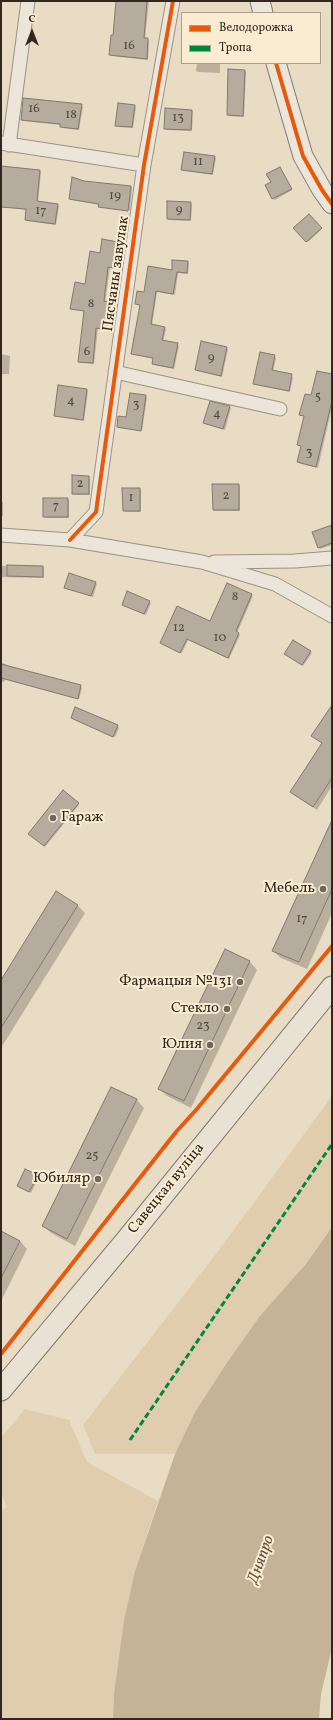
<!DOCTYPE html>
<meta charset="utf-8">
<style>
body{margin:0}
#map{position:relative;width:333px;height:1720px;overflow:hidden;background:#e9dcc5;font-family:Vollkorn,serif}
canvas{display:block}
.frame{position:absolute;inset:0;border:2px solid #322620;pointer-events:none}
.legend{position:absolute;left:181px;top:12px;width:140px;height:52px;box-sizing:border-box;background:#faecd0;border:1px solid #aa9d8a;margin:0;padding:5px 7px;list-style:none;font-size:12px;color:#322620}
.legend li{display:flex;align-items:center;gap:8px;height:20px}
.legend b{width:20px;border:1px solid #aa9d8a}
.north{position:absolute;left:12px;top:12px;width:40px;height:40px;-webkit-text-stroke:3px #faecd0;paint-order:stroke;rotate:0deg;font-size:11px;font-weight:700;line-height:16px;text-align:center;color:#322620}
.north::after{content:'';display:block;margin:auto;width:14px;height:18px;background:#322620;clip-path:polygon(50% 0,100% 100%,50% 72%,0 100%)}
</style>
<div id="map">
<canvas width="333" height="1720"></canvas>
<div class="frame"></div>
<ul class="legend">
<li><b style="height:5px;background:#e8590c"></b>Велодорожка</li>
<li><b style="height:5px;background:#00873e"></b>Тропа</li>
</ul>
<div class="north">С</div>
</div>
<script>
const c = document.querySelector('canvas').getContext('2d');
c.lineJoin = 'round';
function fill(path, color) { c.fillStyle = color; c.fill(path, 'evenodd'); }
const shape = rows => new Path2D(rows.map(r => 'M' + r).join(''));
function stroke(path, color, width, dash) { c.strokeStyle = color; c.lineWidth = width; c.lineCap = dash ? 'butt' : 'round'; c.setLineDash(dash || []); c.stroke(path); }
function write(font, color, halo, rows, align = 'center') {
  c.font = font + ' Vollkorn,serif'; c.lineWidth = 4; c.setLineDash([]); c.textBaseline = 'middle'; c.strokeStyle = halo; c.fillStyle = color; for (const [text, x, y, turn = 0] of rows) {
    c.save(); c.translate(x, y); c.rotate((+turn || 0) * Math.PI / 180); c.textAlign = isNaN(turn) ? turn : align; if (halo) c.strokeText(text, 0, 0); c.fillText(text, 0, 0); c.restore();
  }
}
fill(shape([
 [332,1096,332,1227,305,1264,226,1364,195,1412,175,1454,95,1454,83,1425,219,1250],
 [25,1409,69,1420,87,1462,158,1501,135,1571,124,1620,114,1694,113,1719,1,1719,1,1510,7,1507,1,1493,1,1438]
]), '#dfcdae');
fill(shape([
 [332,1227,332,1648,321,1694,319,1719,113,1719,114,1694,124,1620,135,1571,175,1454,195,1412,226,1364,260,1316,305,1265]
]), '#c5b397');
fill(shape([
 [117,1,149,1,145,39,149,41,148,60,111,56,110,55,114,36],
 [197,63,220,63,220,73,198,72,196,71],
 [244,71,246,72,244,117,229,116,228,115],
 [81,105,83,107,79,130,62,128,61,125,23,121,22,119],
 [134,106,136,108,133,128,118,127,117,126],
 [192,110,193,112,192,131,167,130,165,128],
 [214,157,216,158,213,175,182,170],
 [1,167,40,171,41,172,38,202,59,206,56,225,27,221,26,220,27,210,1,207],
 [280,168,292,190,275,200,273,198],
 [84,182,131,187,132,188,130,210,100,206,100,205,71,200,70,199],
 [168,202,190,203,192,205,191,221,169,220,168,219],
 [308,215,322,229,308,242,295,228],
 [117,243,113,269,110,268,105,302,112,304,108,331,98,329,94,364,81,363,79,362,85,311,72,308,86,285,101,254],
 [187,262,189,263,188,274,178,273,175,295,157,292,152,326,166,329,163,342,179,346,174,369,154,365,153,364,154,359,132,354,141,306,137,304,144,293],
 [226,348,228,349,222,377,196,370],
 [1,354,10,356,9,374,1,374],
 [274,356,276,358,273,371,293,377,290,392,254,384],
 [332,375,332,407,318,468,299,463,298,462,302,447,298,445,305,417,300,415,311,396],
 [87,390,88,391,84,421,55,416],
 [146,396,147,398,142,431,119,428,118,427,127,418],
 [229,407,231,408,225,430,204,423],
 [89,476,90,478,90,495,74,495,73,493],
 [239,485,240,487,240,511,215,511,214,510],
 [140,489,141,490,141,512,125,512,124,510],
 [67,499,69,500,69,518,46,518,44,516],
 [1,501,3,502,3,516,1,516],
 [332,526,332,545,320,549,313,532],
 [1,566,43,567,44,569,44,578,1,577],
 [95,583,97,584,93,597,65,588],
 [227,584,253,596,237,633,240,635,229,659,188,640,182,653,161,643,210,622],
 [149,602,151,603,146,615,123,605],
 [310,652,312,653,303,666,286,655],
 [1,663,6,664,7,667,80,686,82,688,79,699,5,679,4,682,1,682],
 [76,708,118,726,119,728,115,737,73,719],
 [332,719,332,786,317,810,294,795,322,744,313,736],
 [63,791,79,805,45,847,29,834],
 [332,822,332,913,307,969,281,958,273,951],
 [77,905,85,913,1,1048,1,982],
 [225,950,250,962,257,970,191,1108,167,1096,159,1089],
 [112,1088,137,1100,144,1108,75,1246,51,1233,43,1226],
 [37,1176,39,1177,31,1193,18,1186],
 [1,1232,20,1241,27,1249,1,1301]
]), '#0003');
const building = shape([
 [116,1,147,1,144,38,148,38,147,59,109,55,111,35,113,35,116,1],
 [228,69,245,70,243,116,227,115,228,69],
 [23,98,82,104,78,129,60,127,60,124,21,120,23,98],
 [118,103,135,105,132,127,115,126,118,103],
 [165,108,192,110,191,130,164,129,165,108],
 [184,152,215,156,212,174,181,170,184,152],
 [1,166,40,170,37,201,58,204,55,224,25,220,26,209,1,207,1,166],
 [280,167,292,189,272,199,265,185,271,182,266,174,280,167],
 [72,177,84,181,131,186,128,211,98,207,99,204,69,199,72,177],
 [167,201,191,202,190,220,167,219,167,201],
 [309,214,322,228,306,242,293,228,309,214],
 [102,239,118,242,114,268,108,267,104,301,112,302,107,330,96,328,93,363,78,362,84,311,70,309,75,282,85,284,90,251,100,253,102,239],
 [172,260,188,261,187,273,177,272,173,294,156,291,151,324,165,327,162,340,178,343,173,368,152,364,153,358,131,354,140,305,135,304,137,291,144,292,148,266,172,270,172,260],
 [201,341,227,347,221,376,195,370,201,341],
 [260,352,275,355,272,370,292,374,289,391,253,384,260,352],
 [317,371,332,374,332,401,316,467,297,462,301,446,297,445,304,416,299,415,305,394,311,395,317,371],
 [58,385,87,389,83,420,54,416,58,385],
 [130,393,146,395,141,431,117,427,118,416,126,417,130,393],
 [210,401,230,406,223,429,203,423,210,401],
 [72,475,89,476,89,494,72,494,72,475],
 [212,484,239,484,239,510,213,510,212,484],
 [122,488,140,488,140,511,123,511,122,488],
 [43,498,68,498,68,517,43,517,43,498],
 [332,525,332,543,318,548,312,532,332,525],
 [7,565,43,566,43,577,7,576,7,565],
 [69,573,96,582,91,596,64,588,69,573],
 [227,583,252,594,236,631,239,633,228,658,187,639,180,653,160,643,177,606,210,621,227,583],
 [127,591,150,601,144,614,122,605,127,591],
 [293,640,311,651,302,665,284,654,293,640],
 [1,664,81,685,78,699,1,678,1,664],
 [332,705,332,778,313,807,290,792,322,743,311,736,332,705],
 [75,707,118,725,113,737,71,718,75,707],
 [63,790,79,803,44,846,28,834,63,790],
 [332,820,332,889,299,962,272,951,332,820],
 [56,891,78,905,1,1028,1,980,56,891],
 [225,949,250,961,184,1101,158,1089,225,949],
 [111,1087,137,1099,67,1239,42,1226,111,1087],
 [25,1169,38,1175,29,1192,17,1186,25,1169],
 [1,1231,20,1241,1,1278,1,1231]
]);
fill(building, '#b5ac9d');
stroke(building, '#81796e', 1);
const street = shape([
 [1,143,144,165],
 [9,145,28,1],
 [115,372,280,409],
 [1,535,70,540,202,562,275,584,332,616],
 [70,540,96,512,144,165,173,1],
 [214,562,295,561,332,558]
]);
const secondary = shape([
 [260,1,263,13],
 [276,63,303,156,322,190,332,204]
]);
const primary = shape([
 [1,1390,124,1243,332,987]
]);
stroke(street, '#9a9285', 15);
stroke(secondary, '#81796e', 21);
stroke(primary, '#81796e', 23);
stroke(street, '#ece5da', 13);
stroke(secondary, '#ece5da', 19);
stroke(primary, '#e8e1d4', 21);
stroke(shape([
 [130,1440,332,1144]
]), '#00873e', 3, [6, 3]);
stroke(shape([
 [276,63,303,156,322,190,332,204],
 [70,540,96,512,144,165,173,1],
 [1,1354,176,1132,196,1110,332,946]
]), '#e8590c', 4);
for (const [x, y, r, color] of [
 [53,818,4,"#72665a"],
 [323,889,4,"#72665a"],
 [240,982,4,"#72665a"],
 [227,1009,4,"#72665a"],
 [210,1045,4,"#72665a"],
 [98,1179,4,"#72665a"]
]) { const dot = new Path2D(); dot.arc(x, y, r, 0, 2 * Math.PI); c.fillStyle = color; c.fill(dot); stroke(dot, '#faecd0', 1.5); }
write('13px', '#53483f', null, [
 ["16",129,47],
 ["16",34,110],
 ["18",71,116],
 ["13",178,119],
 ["11",198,163],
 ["19",115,197],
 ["9",179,211],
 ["17",41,212],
 ["8",91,305],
 ["6",87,353],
 ["9",211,359],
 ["5",318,398],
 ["4",71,402],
 ["3",136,406],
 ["4",217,415],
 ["3",309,454],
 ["2",80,485],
 ["2",226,497],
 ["1",131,499],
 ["7",56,507],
 ["8",235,598],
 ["12",179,629],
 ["10",220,639],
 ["17",302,920],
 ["23",203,1027],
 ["25",92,1157]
]);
write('15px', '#322620', '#faecd0', [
 ["Пясчаны завулак",117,274,-82],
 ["Савецкая вуліца",167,1189,-51]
]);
write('15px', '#322620', '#faecd0', [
 ["Гараж",61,818,"left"],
 ["Мебель",315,889],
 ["Фармацыя №131",232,982],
 ["Стекло",219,1009],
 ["Юлия",202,1045],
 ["Юбиляр",90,1179]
], 'right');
write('italic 16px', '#605143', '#faecd0', [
 ["Дняпро",262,1560,-70]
]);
</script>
